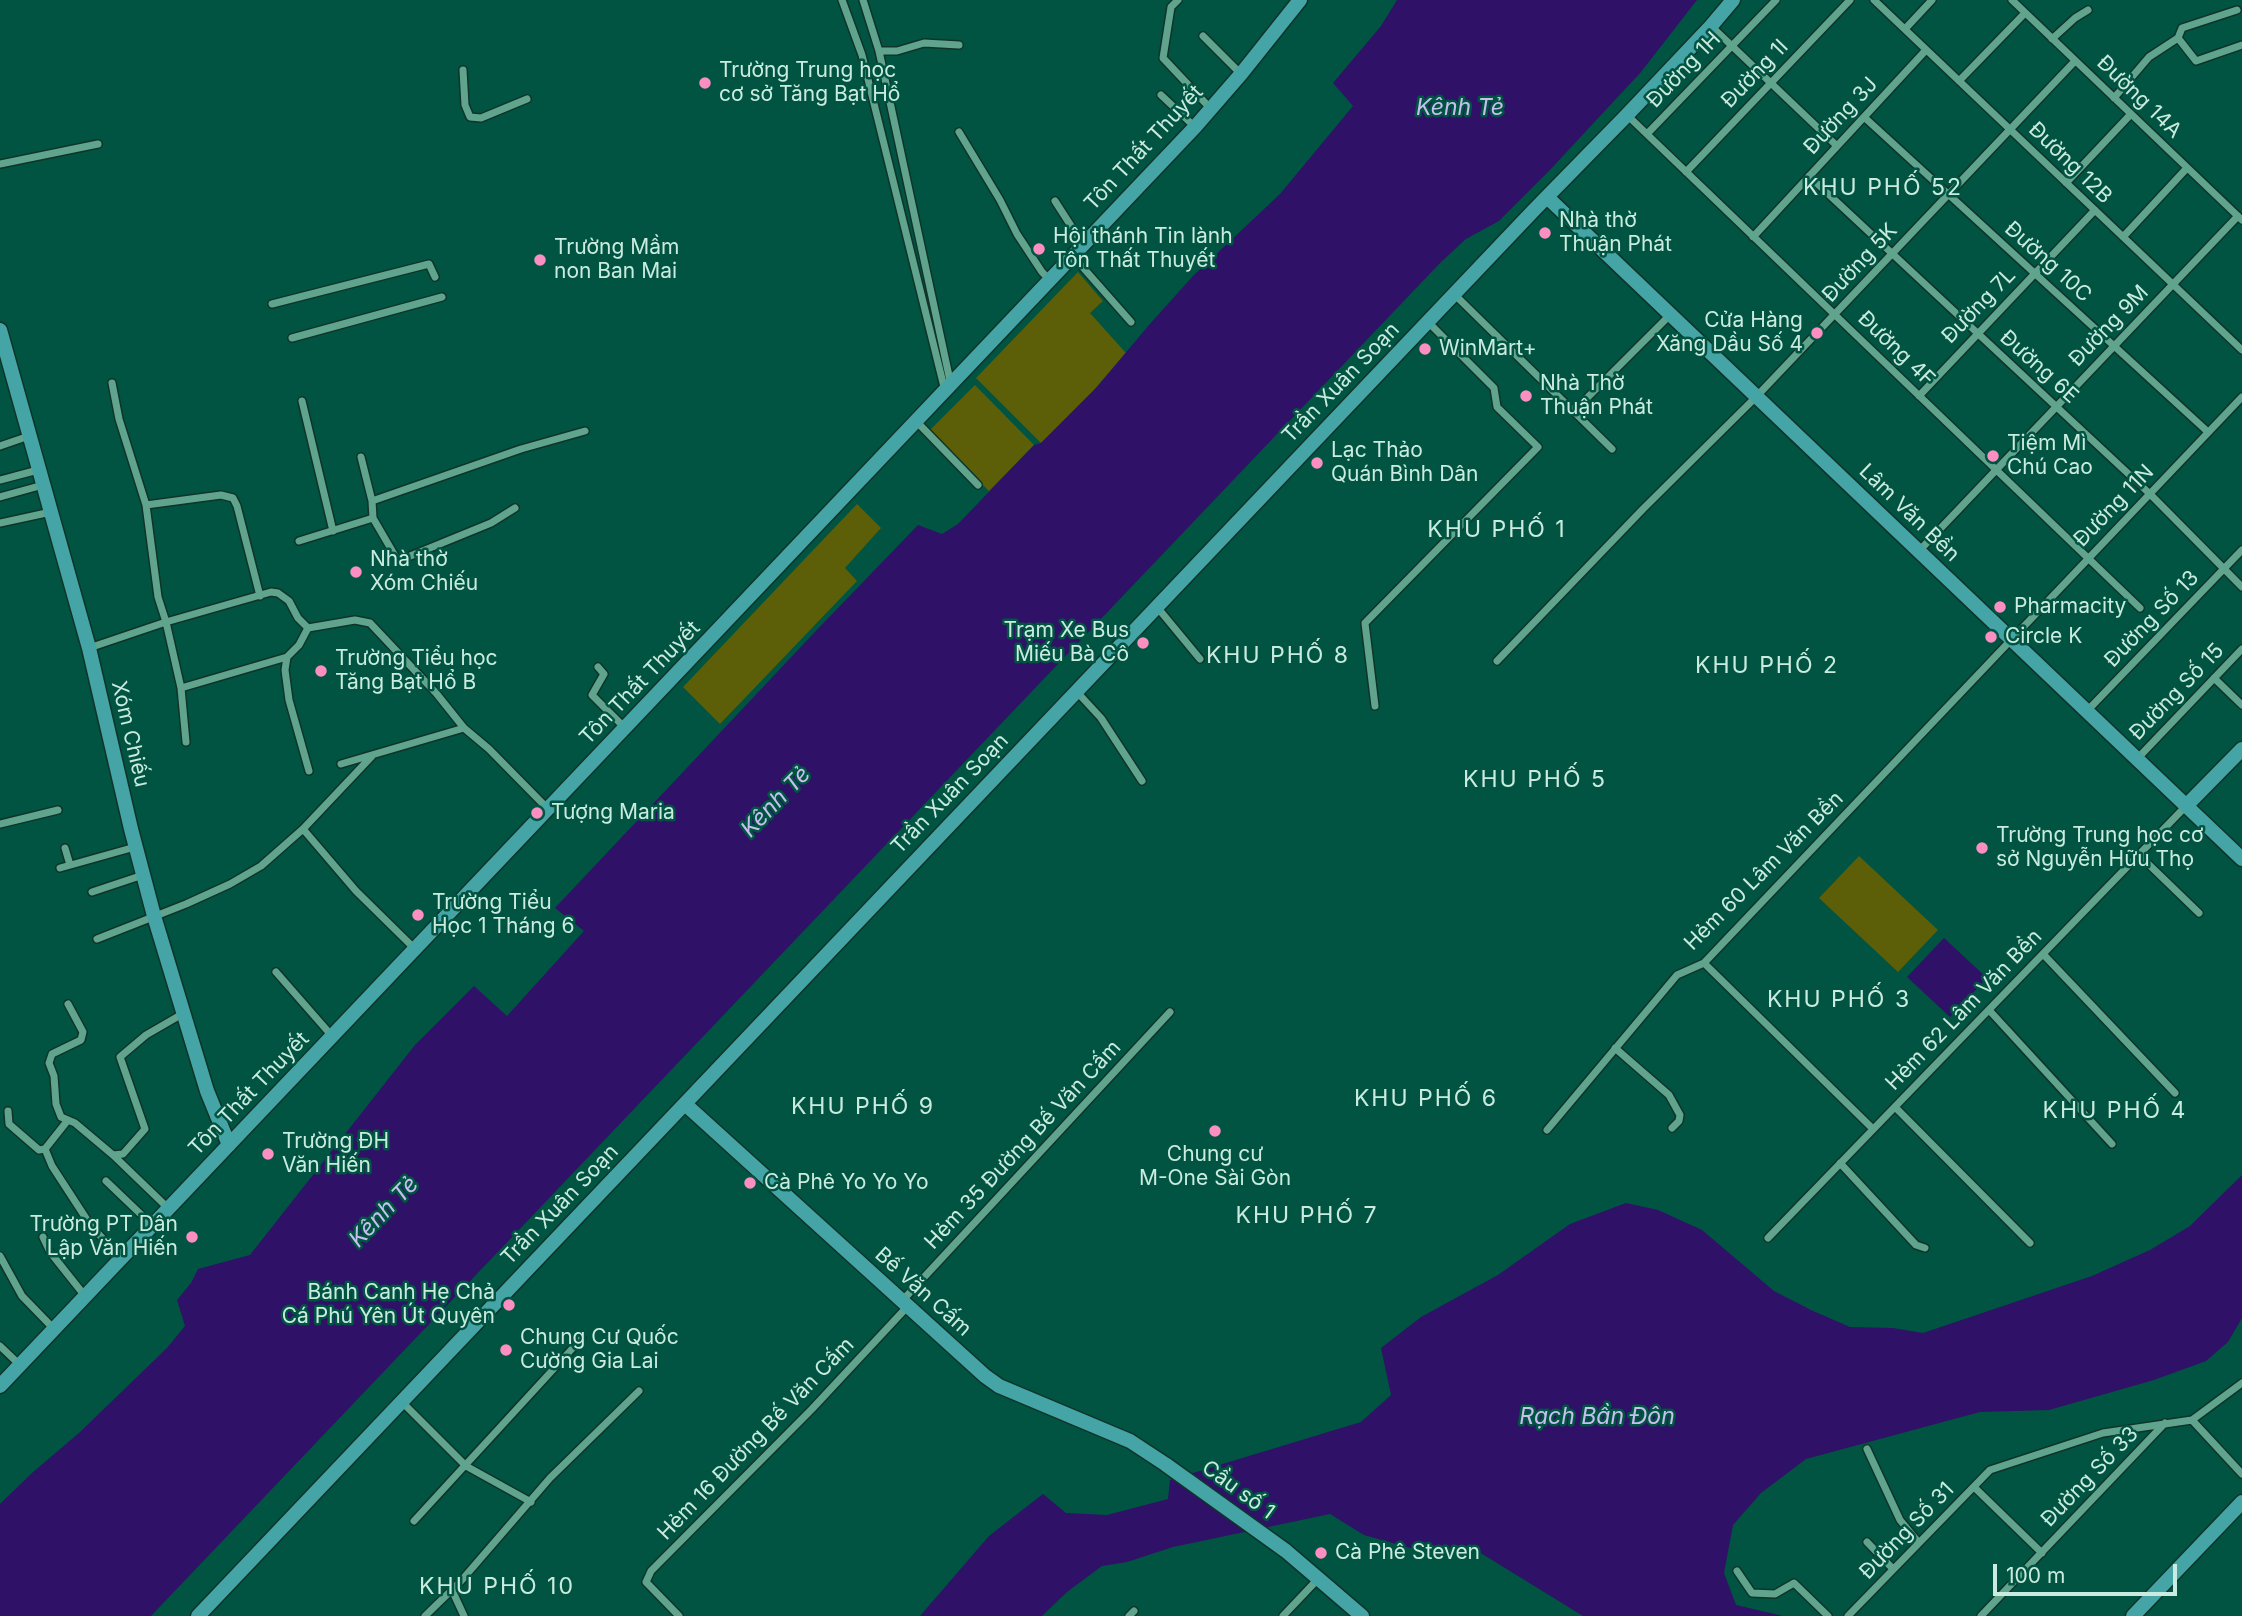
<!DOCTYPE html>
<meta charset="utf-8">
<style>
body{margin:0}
#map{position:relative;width:2242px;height:1616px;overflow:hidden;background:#015441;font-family:Inter,sans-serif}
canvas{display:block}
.scale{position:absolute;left:1993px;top:1564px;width:184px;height:32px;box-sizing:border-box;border:4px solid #caebdf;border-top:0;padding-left:9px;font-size:21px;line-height:24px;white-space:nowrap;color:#caebdf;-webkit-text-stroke:5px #015441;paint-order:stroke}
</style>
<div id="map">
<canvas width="2242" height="1616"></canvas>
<div class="scale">100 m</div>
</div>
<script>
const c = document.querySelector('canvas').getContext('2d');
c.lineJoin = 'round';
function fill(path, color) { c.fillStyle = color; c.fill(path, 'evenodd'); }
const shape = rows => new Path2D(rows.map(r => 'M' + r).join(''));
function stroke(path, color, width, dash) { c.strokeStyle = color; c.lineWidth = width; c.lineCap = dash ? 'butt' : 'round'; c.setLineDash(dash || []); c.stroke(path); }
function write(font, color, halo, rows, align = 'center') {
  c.font = font + ' Inter,sans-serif'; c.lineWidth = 5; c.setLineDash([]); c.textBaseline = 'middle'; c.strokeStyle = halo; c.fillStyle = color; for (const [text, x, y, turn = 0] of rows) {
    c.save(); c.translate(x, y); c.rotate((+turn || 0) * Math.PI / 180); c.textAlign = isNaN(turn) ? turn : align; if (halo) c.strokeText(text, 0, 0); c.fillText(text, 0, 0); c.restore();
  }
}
fill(shape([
 [1078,272,1103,301,1090,313,1126,353,1094,390,1041,443,976,378],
 [975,385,1034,445,989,491,929,431],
 [857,504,881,528,845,568,857,581,720,724,683,687],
 [1859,856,1938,930,1898,972,1819,898]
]), '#5c5e08');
fill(shape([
 [1397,0,1697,0,1641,72,1549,171,1499,221,1466,239,1441,262,151,1616,0,1616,0,1504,32,1473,79,1433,167,1348,185,1326,177,1300,191,1283,198,1269,250,1255,415,1045,474,986,507,1016,584,931,555,908,813,634,918,525,942,534,958,524,1034,445,1041,443,1096,388,1149,325,1193,276,1280,194,1353,106,1333,83,1381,26],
 [1944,938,1987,978,1950,1017,1907,977],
 [2242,1175,2242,1318,2228,1342,2206,1361,2154,1380,2049,1410,1980,1412,1806,1459,1761,1493,1733,1525,1724,1573,1736,1605,1783,1616,1583,1616,1479,1552,1432,1554,1364,1535,1330,1514,1173,1547,1127,1562,1102,1566,1067,1592,1042,1616,920,1616,989,1536,1043,1494,1066,1513,1107,1515,1168,1499,1170,1480,1361,1422,1391,1395,1381,1348,1421,1317,1498,1275,1570,1224,1626,1203,1658,1210,1702,1230,1774,1291,1811,1310,1850,1327,1893,1328,1923,1333,2092,1276,2150,1250,2190,1226]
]), '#2f1167');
const street = shape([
 [842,0,862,55,945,391],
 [863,0,879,51,951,385],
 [1178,0,1171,7,1163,58,1211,109],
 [1874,0,2242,350],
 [2012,0,2242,220],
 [1711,26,1837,146],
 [1905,29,1932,0],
 [1203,36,1241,74],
 [2178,38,2182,28,2237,10],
 [2052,39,2075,18,2088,10],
 [879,51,897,51,924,43,959,45],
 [463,70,465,105,470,117,481,118,527,99],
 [1959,81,2025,13],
 [1161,95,1195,127],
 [2114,98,2149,57,2178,38,2196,61,2242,45],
 [1627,115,2140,608],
 [1864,117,2208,432],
 [959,132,1000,200,1017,234,1042,272,1049,279],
 [1647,134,1776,0],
 [0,164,98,144],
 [1686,172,1850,0],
 [1809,176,2150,494,2242,587],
 [2066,183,2131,114],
 [1055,201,1082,243],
 [1753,237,1926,50],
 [2123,237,2187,168],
 [1072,255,1131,322],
 [1454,294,1612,449],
 [272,304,429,264,435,277],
 [292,338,442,297],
 [112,383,119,419,146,505,158,597,166,622,181,688,287,657],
 [1919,396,2095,210],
 [302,401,333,531],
 [1573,412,1670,315],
 [917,422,978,485],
 [0,446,29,436],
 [361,457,372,501,373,518,398,561,491,523,515,508],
 [0,480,38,470],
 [0,497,43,485],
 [372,501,521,449,585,431],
 [146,505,221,495,233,498,237,506,260,596],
 [0,523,51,512],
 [299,541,373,518],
 [1919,551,2238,216],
 [1157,607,1200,659],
 [308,628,355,620,370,623,436,693,464,728,489,749,548,809],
 [308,628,299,645,287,657,285,670,289,700,309,771],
 [89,648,166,622,271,592,278,593,289,601,298,618,308,628],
 [1497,661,1643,509,1756,397,2075,61],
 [598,667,604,674,592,695,625,728],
 [2214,678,2242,705],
 [181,688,186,742],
 [1077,692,1101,718,1142,781],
 [1375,706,1365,623,1538,447,1497,407,1494,388,1428,322],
 [2087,711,2242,550],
 [2137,759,2242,649],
 [341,764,464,728],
 [0,824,58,810],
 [303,829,356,891,415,949],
 [65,848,70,865],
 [2139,855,2199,913],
 [60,868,135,847],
 [92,892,143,875],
 [97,939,186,904,230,884,261,866,303,829,372,756],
 [2043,954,2175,1093],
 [1704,963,1873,1129],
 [276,972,332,1036],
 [68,1004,83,1032,81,1040,52,1054,49,1063,54,1076,56,1104,61,1117,75,1123,113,1155,168,1208],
 [1989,1010,2112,1144],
 [1615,1048,1669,1095,1680,1115,1679,1121,1672,1128],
 [1895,1107,2030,1243],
 [8,1111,9,1124,39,1150,45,1149],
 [68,1120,45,1149,52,1166,91,1226,121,1258],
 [1547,1130,1677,975,1704,963,2242,397],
 [113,1155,123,1154,145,1129,120,1057,146,1035,184,1013],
 [1840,1163,1916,1245,1925,1248],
 [106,1181,152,1225],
 [43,1237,50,1252,85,1296],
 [1768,1238,2186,806],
 [0,1256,22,1296,54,1329],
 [902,1301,1170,1012],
 [0,1346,20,1365],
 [402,1402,466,1466,531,1502],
 [2192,1420,2242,1474],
 [2192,1420,2242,1383],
 [1867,1449,1900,1520,1919,1543],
 [1974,1487,2042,1553],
 [414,1521,582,1338],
 [1867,1542,1893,1569],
 [1737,1571,1752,1593,1775,1594,1794,1583,1828,1616],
 [452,1590,464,1616],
 [425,1616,461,1581,550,1478,639,1391],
 [679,1616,646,1582,651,1571,812,1409,908,1306],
 [1129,1616,1134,1611],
 [1283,1616,1318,1579],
 [1848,1616,1990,1470,2103,1433,2192,1420],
 [1981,1616,2165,1423]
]);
const secondary = shape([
 [1547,197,2242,859],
 [0,330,89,648,131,829,154,916,207,1091,229,1145],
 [2186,806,2242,749],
 [685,1104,985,1376,999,1386,1130,1441,1165,1464,1286,1551,1362,1616],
 [0,1386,1195,127,1241,74,1300,0],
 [198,1616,1534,210,1627,115,1711,26,1733,0],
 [2133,1616,2242,1502]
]);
stroke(street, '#10342a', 10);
stroke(secondary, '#10342a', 17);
stroke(street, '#60a48e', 7);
stroke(secondary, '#45a4a5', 14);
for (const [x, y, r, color] of [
 [705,83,7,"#fc8fc2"],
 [1545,233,7,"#fc8fc2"],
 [1039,249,7,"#fc8fc2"],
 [540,260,7,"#fc8fc2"],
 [1817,333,7,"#fc8fc2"],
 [1425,349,7,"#fc8fc2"],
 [1526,396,7,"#fc8fc2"],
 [1993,456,7,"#fc8fc2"],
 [1317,463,7,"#fc8fc2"],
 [356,572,7,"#fc8fc2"],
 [2000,607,7,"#fc8fc2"],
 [1991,637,7,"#fc8fc2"],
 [1143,643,7,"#fc8fc2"],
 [321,671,7,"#fc8fc2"],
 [537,813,7,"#fc8fc2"],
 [1982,848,7,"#fc8fc2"],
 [418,915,7,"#fc8fc2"],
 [1215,1131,7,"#fc8fc2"],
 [268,1154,7,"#fc8fc2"],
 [750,1183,7,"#fc8fc2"],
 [192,1237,7,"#fc8fc2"],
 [509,1305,7,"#fc8fc2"],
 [506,1350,7,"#fc8fc2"],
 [1321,1553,7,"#fc8fc2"]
]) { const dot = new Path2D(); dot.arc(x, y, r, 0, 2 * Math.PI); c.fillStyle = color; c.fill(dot); stroke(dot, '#015441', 2.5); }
write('21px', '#caebdf', '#015441', [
 ["Đường 1H",1684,70,-46],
 ["Đường 1I",1755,74,-46],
 ["Đường 14A",2139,97,44],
 ["Đường 3J",1841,116,-47],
 ["Tôn Thất Thuyết",1144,148,-47],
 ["Đường 12B",2070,163,44],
 ["Đường 10C",2048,262,42],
 ["Đường 5K",1860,263,-47],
 ["Đường 7L",1979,306,-46],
 ["Đường 9M",2109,326,-46],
 ["Đường 4F",1896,349,44],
 ["Đường 6E",2039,367,42],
 ["Trần Xuân Soạn",1341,383,-46],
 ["Đường 11N",2114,506,-46],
 ["Lâm Văn Bền",1909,513,44],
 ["Đường Số 13",2152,619,-46],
 ["Tôn Thất Thuyết",640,683,-46],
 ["Đường Số 15",2177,692,-46],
 ["Xóm Chiếu",130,734,77],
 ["Trần Xuân Soạn",950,794,-46],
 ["Hẻm 60 Lâm Văn Bền",1764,871,-45],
 ["Hẻm 62 Lâm Văn Bền",1964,1010,-46],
 ["Tôn Thất Thuyết",249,1094,-46],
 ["Hẻm 35 Đường Bế Văn Cấm",1023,1145,-47],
 ["Trần Xuân Soạn",560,1205,-46],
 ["Bế Văn Cấm",923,1292,42],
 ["Hẻm 16 Đường Bế Văn Cấm",756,1439,-46],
 ["Đường Số 33",2090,1477,-46],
 ["Cầu số 1",1238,1490,36],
 ["Đường Số 31",1907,1531,-46]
]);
write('21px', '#caebdf', '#015441', [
 ["Trường Trung học",719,71],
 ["cơ sở Tăng Bạt Hổ",719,95],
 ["Nhà thờ",1559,221],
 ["Thuận Phát",1559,245],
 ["Hội thánh Tin lành",1053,237],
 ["Tôn Thất Thuyết",1053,261],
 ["Trường Mầm",554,248],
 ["non Ban Mai",554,272],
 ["Cửa Hàng",1803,321,"right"],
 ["Xăng Dầu Số 4",1803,345,"right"],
 ["WinMart+",1439,349],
 ["Nhà Thờ",1540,384],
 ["Thuận Phát",1540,408],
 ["Tiệm Mì",2007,444],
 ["Chú Cao",2007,468],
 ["Lạc Thảo",1331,451],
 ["Quán Bình Dân",1331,475],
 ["Nhà thờ",370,560],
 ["Xóm Chiếu",370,584],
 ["Pharmacity",2014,607],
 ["Trạm Xe Bus",1129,631,"right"],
 ["Miếu Bà Cô",1129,655,"right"],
 ["Circle K",2005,637],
 ["Trường Tiểu học",335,659],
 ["Tăng Bạt Hổ B",335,683],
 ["Tượng Maria",551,813],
 ["Trường Trung học cơ",1996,836],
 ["sở Nguyễn Hữu Thọ",1996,860],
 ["Trường Tiểu",432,903],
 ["Học 1 Tháng 6",432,927],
 ["Trường ĐH",282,1142],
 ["Văn Hiến",282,1166],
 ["Chung cư",1215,1155,"center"],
 ["M-One Sài Gòn",1215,1179,"center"],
 ["Cà Phê Yo Yo Yo",764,1183],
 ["Trường PT Dân",178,1225,"right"],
 ["Lập Văn Hiến",178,1249,"right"],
 ["Bánh Canh Hẹ Chả",495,1293,"right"],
 ["Cá Phú Yên Út Quyên",495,1317,"right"],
 ["Chung Cư Quốc",520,1338],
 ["Cường Gia Lai",520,1362],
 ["Cà Phê Steven",1335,1553]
], 'left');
write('italic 23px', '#c6bfef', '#015441', [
 ["Kênh Tẻ",1460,108],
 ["Kênh Tẻ",776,802,-46],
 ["Kênh Tẻ",384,1212,-46],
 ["Rạch Bần Đôn",1597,1417]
]);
c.letterSpacing = '2px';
write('23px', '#caebdf', '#015441', [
 ["KHU PHỐ 52",1883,188],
 ["KHU PHỐ 1",1497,530],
 ["KHU PHỐ 8",1278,656],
 ["KHU PHỐ 2",1767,666],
 ["KHU PHỐ 5",1535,780],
 ["KHU PHỐ 3",1839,1000],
 ["KHU PHỐ 6",1426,1099],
 ["KHU PHỐ 9",863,1107],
 ["KHU PHỐ 4",2115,1111],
 ["KHU PHỐ 7",1307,1216],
 ["KHU PHỐ 10",497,1587]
]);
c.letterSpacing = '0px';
</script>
